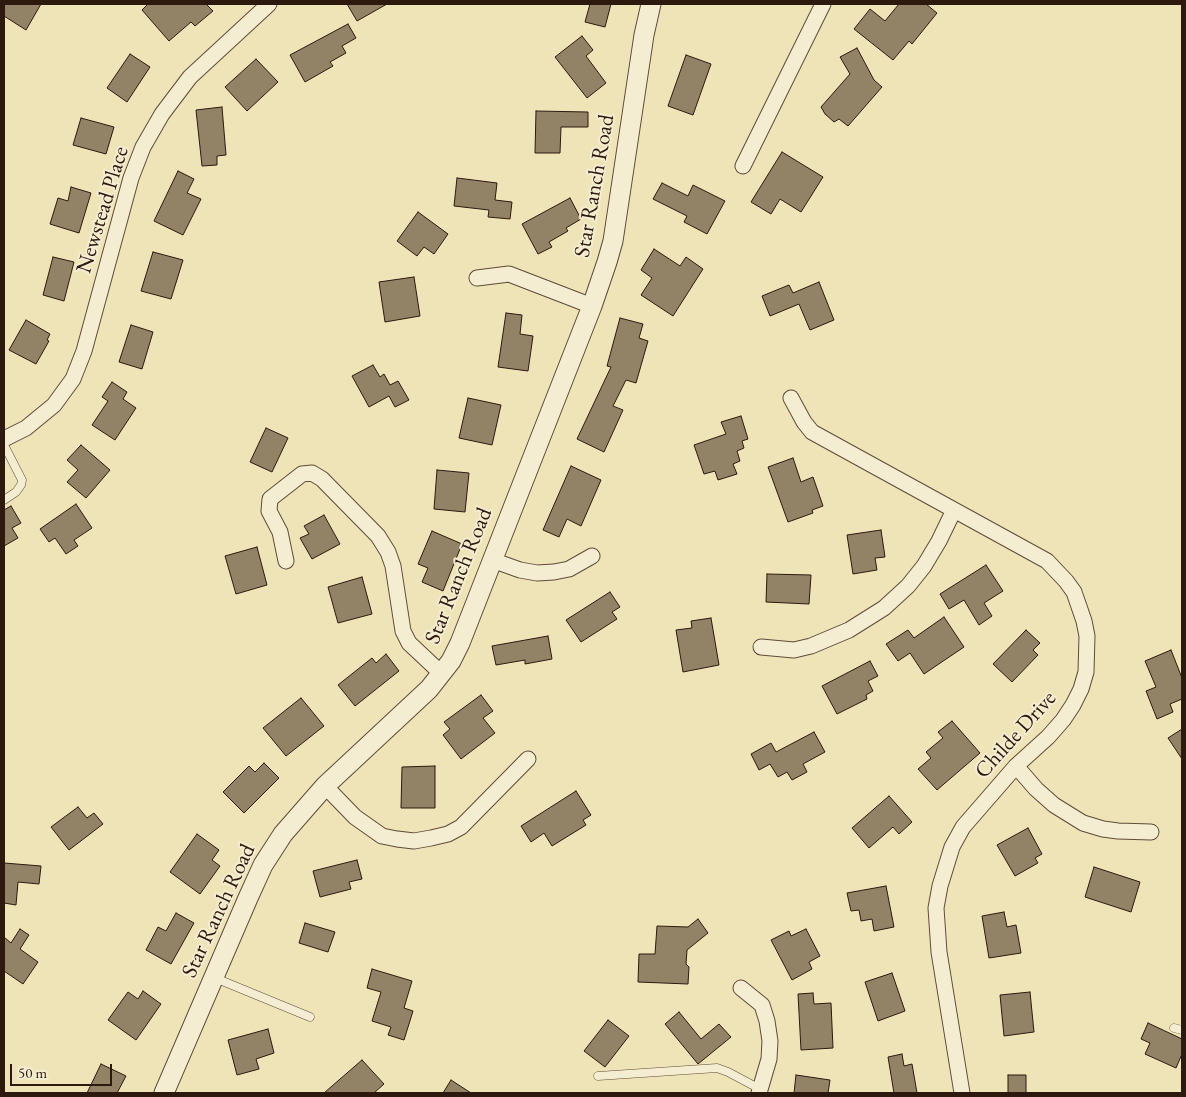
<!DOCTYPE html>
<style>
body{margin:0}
#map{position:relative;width:1186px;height:1097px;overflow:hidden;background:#efe3b8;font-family:"EB Garamond",serif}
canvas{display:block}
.frame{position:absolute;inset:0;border:5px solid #2d190d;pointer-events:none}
.scale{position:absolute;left:10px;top:1064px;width:102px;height:22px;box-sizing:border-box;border:2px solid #2d190d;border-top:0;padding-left:6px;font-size:15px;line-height:18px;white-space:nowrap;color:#2d190d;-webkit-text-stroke:4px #f5edd1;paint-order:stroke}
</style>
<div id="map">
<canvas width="1186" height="1097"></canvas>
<div class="frame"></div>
<div class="scale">50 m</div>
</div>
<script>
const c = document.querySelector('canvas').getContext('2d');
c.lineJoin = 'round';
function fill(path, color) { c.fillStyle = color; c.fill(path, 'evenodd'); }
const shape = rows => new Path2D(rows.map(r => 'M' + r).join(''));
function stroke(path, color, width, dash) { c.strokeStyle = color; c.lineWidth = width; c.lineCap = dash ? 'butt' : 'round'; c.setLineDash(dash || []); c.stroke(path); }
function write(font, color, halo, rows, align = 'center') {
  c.font = font + ' "EB Garamond",serif'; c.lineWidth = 4; c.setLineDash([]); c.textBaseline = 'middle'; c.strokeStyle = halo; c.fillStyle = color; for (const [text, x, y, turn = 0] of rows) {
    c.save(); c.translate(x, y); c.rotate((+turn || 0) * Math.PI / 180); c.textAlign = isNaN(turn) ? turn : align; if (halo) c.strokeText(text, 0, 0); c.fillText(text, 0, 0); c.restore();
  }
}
const building = shape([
 [4,4,41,4,26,30,4,16,4,4],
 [148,4,206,4,213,11,195,26,191,22,169,41,142,10,148,4],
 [347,4,387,4,357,21,347,4],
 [590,4,611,4,605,27,585,22,590,4],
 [899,4,926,4,937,13,912,44,909,41,893,60,854,29,870,9,885,21,899,4],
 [348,24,356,38,342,46,346,53,330,62,333,66,305,82,290,55,348,24],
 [582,36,593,50,586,56,606,83,587,98,555,57,582,36],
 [857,48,874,80,882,87,848,126,839,119,834,122,825,114,821,107,850,74,840,57,857,48],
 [130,54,150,67,127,102,107,88,130,54],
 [686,55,711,64,693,115,668,106,686,55],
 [256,59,278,82,247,111,225,87,256,59],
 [222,107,226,155,217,156,217,165,202,166,196,110,222,107],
 [536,111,588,112,588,127,561,127,560,153,535,153,536,111],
 [81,118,114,127,106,154,73,145,81,118],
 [782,152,823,177,801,212,780,199,771,214,751,202,782,152],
 [178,171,194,179,187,193,201,199,183,235,154,221,178,171],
 [457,178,497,183,495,200,512,202,510,219,488,217,489,210,454,206,457,178],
 [662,183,688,196,693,185,725,201,707,234,684,222,687,216,653,199,662,183],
 [71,187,91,193,79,233,50,224,58,198,68,201,71,187],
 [570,198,581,219,566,228,568,231,549,242,552,247,538,254,522,224,570,198],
 [418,212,448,234,434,254,424,247,417,256,397,241,418,212],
 [654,249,680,266,686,257,703,269,673,316,641,295,652,278,641,270,654,249],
 [153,252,183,260,171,299,141,291,153,252],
 [53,257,74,262,64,301,43,295,53,257],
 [414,277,420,316,385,322,379,282,414,277],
 [819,282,834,320,810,330,799,304,770,316,762,296,789,285,793,293,819,282],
 [506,313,522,315,520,334,533,336,528,371,498,367,506,313],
 [620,318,643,324,639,338,648,341,636,383,626,380,613,406,623,410,604,452,577,439,611,367,607,366,620,318],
 [26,320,50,334,47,340,49,341,36,364,9,350,26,320],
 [131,325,153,332,142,369,119,362,131,325],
 [373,365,380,377,384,374,390,385,398,381,409,400,395,407,389,396,369,407,352,376,373,365],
 [112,382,127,392,123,399,136,408,115,440,92,425,108,401,102,397,112,382],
 [468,398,501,405,492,445,459,438,468,398],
 [741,416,748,439,742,441,744,448,737,451,740,461,733,464,737,474,718,480,715,471,704,474,694,445,726,434,721,422,741,416],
 [266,428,288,438,272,472,250,462,266,428],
 [81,445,110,470,86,498,67,482,78,470,67,460,81,445],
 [793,458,801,482,813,477,823,506,812,510,813,513,788,522,768,467,793,458],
 [571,466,601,480,581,526,567,519,559,537,543,530,571,466],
 [437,470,469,473,465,512,434,509,437,470],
 [76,504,92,528,74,540,78,546,66,554,55,538,49,542,40,529,76,504],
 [11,506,21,523,12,528,18,538,4,546,4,510,11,506],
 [324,515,340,544,312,559,300,538,309,534,304,526,324,515],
 [881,530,885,557,875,558,877,570,853,574,847,535,881,530],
 [432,531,462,544,443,591,422,582,428,568,418,564,432,531],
 [257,547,267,585,236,594,225,556,257,547],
 [986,565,1003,591,984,603,992,616,979,625,964,600,949,609,940,594,986,565],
 [767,574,811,575,809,604,766,602,767,574],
 [362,577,372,614,338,623,328,587,362,577],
 [610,592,620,607,612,612,617,619,581,642,566,620,610,592],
 [944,617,964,647,924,674,910,653,898,661,886,644,908,630,914,638,944,617],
 [711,618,719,665,683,672,676,630,692,628,691,621,711,618],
 [1026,630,1040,643,1033,650,1038,655,1012,682,993,664,1026,630],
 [548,636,552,659,525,664,525,660,496,665,492,646,548,636],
 [1171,650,1182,678,1182,699,1170,704,1173,712,1157,719,1146,691,1156,687,1145,661,1171,650],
 [386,654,399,671,355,706,338,685,372,658,376,663,386,654],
 [870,661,878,676,868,681,873,691,866,695,867,699,837,714,822,686,870,661],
 [481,695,493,711,483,718,495,733,461,759,443,735,450,729,444,722,481,695],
 [301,698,324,726,286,756,263,728,301,698],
 [952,721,980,753,937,790,918,769,931,758,926,752,943,738,938,732,952,721],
 [1182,729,1182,759,1168,738,1182,729],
 [814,732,825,752,803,764,807,772,792,780,787,772,778,777,770,764,759,770,751,754,771,743,776,752,814,732],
 [264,763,279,778,244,813,223,792,249,766,255,772,264,763],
 [435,766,435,808,401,808,402,767,435,766],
 [576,791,591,815,583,820,586,825,552,846,544,833,531,842,521,826,576,791],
 [889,796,912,822,899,834,893,827,869,848,852,828,889,796],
 [78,807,87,818,94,813,103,824,69,850,51,827,78,807],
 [1028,828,1042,854,1035,858,1038,863,1015,876,997,845,1028,828],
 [197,834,219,850,212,860,220,866,200,894,170,872,197,834],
 [357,860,362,879,349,882,351,889,320,897,313,871,357,860],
 [4,863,41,866,39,884,18,882,16,905,4,903,4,863],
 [1094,867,1140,882,1131,912,1085,897,1094,867],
 [886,886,894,927,874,931,872,919,861,921,859,910,851,911,847,893,886,886],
 [1004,912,1007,927,1016,925,1021,953,989,958,982,916,1004,912],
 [176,913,194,923,171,964,146,950,158,927,166,931,176,913],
 [698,919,708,933,687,950,686,964,689,967,688,984,638,982,639,954,655,954,657,926,688,927,698,919],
 [305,923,335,932,328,952,299,943,305,923],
 [20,929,29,935,20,949,38,962,23,984,4,971,4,937,11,943,20,929],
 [806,929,820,956,809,962,812,969,792,980,771,940,789,931,791,936,806,929],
 [372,969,412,981,404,1008,413,1011,404,1040,388,1035,391,1027,372,1021,381,992,367,988,372,969],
 [892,973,905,1011,878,1021,865,982,892,973],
 [143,991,161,1004,136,1040,108,1020,128,992,138,999,143,991],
 [1030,992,1034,1032,1004,1036,1000,995,1030,992],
 [813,993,814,1004,831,1003,833,1048,801,1050,798,994,813,993],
 [679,1012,701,1039,719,1024,731,1037,698,1064,665,1024,679,1012],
 [608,1020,629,1036,605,1067,584,1051,608,1020],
 [1148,1023,1182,1039,1182,1054,1176,1068,1145,1054,1150,1043,1141,1039,1148,1023],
 [268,1029,274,1053,256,1059,259,1069,237,1075,228,1040,268,1029],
 [902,1054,904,1066,912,1064,917,1093,894,1093,888,1057,902,1054],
 [362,1060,384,1084,374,1093,324,1093,362,1060],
 [101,1064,126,1076,117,1093,87,1093,101,1064],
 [796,1075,830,1080,828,1093,794,1093,796,1075],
 [1008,1075,1026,1075,1026,1093,1008,1093,1008,1075],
 [451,1080,471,1093,443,1093,451,1080]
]);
fill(building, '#928266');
stroke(building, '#2d190d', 1);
const service = shape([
 [4,445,22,480,21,485,16,492,4,500],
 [215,978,310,1017],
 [1174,1028,1182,1030],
 [598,1076,717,1068,728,1072,760,1089]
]);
const minor = shape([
 [743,166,823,4],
 [477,278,509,274,592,306],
 [791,398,804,422,812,432,1047,561,1066,581,1074,592,1084,621,1087,636,1086,672,1081,689,1073,705,1063,720,1048,737,1016,766,963,827,952,847,940,886,936,908,939,952,962,1093],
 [4,439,26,428,54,405,73,379,84,351,131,178,143,147,162,114,190,77,269,4],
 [492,560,520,570,537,573,554,572,569,569,592,556],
 [286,561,280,532,269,511,270,499,302,474,312,473,322,479,378,536,388,552,393,566,403,631,409,643,442,674],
 [761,647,794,650,811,646,849,630,884,608,908,586,924,566,939,541,954,510],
 [1016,766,1036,789,1054,805,1083,823,1103,829,1118,831,1151,832],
 [325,786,355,817,382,836,397,839,414,841,431,838,448,834,461,827,528,759],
 [741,988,762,1005,767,1021,770,1041,769,1059,759,1093]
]);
const tertiary = shape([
 [164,1093,248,898,263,865,283,834,325,786,429,689,451,661,460,643,592,306,607,262,613,241,644,35,651,4]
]);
stroke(service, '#5e4c38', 9);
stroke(minor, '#5e4c38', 17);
stroke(tertiary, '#5e4c38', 21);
stroke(service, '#f5edd1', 8);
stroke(minor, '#f5edd1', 15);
stroke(tertiary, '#f5edd1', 19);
write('22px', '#2d190d', '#f5edd1', [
 ["Star Ranch Road",595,186,-80],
 ["Newstead Place",103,210,-73],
 ["Star Ranch Road",459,576,-68],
 ["Childe Drive",1016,735,-48],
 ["Star Ranch Road",219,911,-65]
]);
</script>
